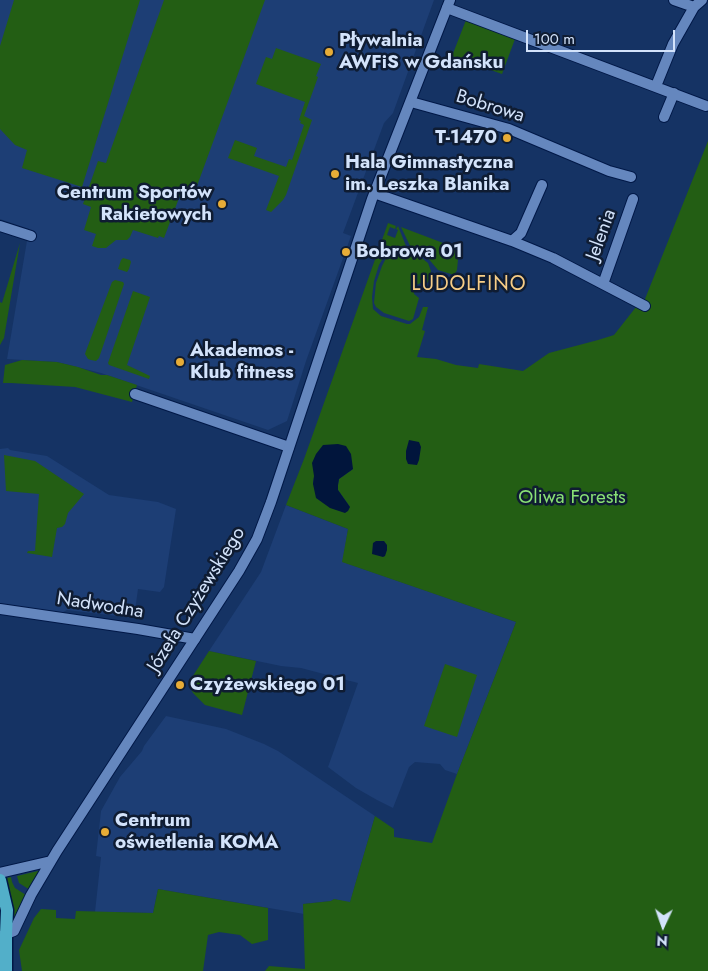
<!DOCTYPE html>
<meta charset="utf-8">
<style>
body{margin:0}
#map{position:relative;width:708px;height:971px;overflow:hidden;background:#153364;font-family:Jost,sans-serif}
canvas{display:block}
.north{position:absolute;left:638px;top:901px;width:50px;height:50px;-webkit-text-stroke:4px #0f1c32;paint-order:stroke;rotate:183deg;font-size:14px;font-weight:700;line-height:20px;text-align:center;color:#d3e3fb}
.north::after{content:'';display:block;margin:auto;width:18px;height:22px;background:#d3e3fb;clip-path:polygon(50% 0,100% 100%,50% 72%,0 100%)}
.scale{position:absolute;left:526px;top:30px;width:149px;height:22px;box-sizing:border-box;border:2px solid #d3e3fb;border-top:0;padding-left:6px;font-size:15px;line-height:18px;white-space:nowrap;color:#d3e3fb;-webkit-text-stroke:4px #0f1c32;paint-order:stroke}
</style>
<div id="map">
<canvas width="708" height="971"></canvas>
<div class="north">N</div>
<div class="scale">100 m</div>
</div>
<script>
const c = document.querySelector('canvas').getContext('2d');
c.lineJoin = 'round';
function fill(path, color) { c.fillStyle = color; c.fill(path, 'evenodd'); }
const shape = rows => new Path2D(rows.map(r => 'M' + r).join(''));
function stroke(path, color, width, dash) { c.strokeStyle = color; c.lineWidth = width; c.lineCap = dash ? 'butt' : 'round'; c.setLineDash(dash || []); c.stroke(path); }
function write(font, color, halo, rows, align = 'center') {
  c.font = font + ' Jost,sans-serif'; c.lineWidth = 5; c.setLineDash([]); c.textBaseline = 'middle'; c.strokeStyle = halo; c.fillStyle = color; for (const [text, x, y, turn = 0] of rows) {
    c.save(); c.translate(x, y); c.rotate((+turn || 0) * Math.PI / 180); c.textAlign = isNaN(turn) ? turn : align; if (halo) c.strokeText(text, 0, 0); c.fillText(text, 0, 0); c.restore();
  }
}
fill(shape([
 [0,0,434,0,393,113,384,123,343,233,351,236,306,361,287,421,268,430,101,373,57,362,7,359,29,229,0,219],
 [8,448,10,450,47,456,109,495,158,502,176,509,164,587,160,592,138,589,134,618,67,610,61,613,0,606,0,449],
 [286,505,348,529,343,562,516,622,457,774,445,770,440,764,415,762,409,767,393,808,377,800,356,788,328,767,358,683,301,668,281,666,209,651,261,572],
 [166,716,226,729,264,744,278,751,375,816,350,903,334,899,331,901,303,904,304,914,158,889,153,913,95,912,101,857,96,856,101,811,120,777,142,751,144,746]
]), '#1d3e75');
fill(shape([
 [14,0,140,0,82,187,22,168,27,150,15,145,0,129,0,46],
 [164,0,265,0,194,194,182,190,164,238,159,236,158,238,133,230,130,237,127,240,116,240,106,248,98,248,92,246,96,234,84,230,91,207,83,204,98,161,106,163],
 [466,20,515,39,502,74,452,56],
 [276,48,321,64,316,76,318,77,304,116,312,120,286,195,283,200,271,212,266,210,279,176,228,158,235,140,257,148,254,156,286,167,289,159,292,160,304,125,300,123,301,121,299,120,305,102,256,84,266,57,272,59],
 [708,141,708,971,265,971,269,966,305,969,303,904,331,901,334,899,350,902,375,816,394,829,394,837,432,843,457,774,516,622,342,562,348,529,286,505,304,459,388,223,396,226,395,229,390,227,387,235,395,238,398,230,396,229,398,226,406,246,404,248,396,248,389,250,386,253,379,265,374,281,372,297,373,309,381,316,407,324,410,324,419,317,423,307,428,307,422,330,425,331,417,357,436,359,456,365,478,368,479,364,523,371,549,353,598,340,614,335,636,307,641,309],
 [353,469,339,479,338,485,338,490,350,507,313,484,314,477],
 [401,227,459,249,457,270,455,274,454,275,438,270,427,257,412,250],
 [20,243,4,338,0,345,0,302,2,303],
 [396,251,407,252,419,256,428,263,431,271,429,280,426,285,421,283,416,285,414,287,414,294,419,298,413,319,409,321,384,313,376,307,374,303,376,283,382,266,388,254],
 [123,258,130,260,131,262,129,269,127,272,118,269,121,260],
 [115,280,123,282,124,284,123,287,99,358,96,361,91,360,88,359,85,354,86,351,112,282],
 [133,291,150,297,127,365,150,376,149,379,109,365,108,363],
 [22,360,57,362,78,367,101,375,107,375,137,385,132,402,75,387,11,383,3,383,5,365],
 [4,455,35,461,84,494,68,513,65,524,62,527,57,528,52,557,27,553,28,551,35,551,39,494,6,491],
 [209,651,256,661,242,715,205,705,193,693,190,687,189,682],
 [445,664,477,675,457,737,424,726],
 [42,870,30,890,19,883,17,876],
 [11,877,12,882,15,888,26,895,14,921,12,902,6,880,7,878],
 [158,889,268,908,268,940,252,944,240,935,219,932,208,935,203,971,22,971,19,950,34,918,41,909,56,910,56,918,75,919,76,911,153,913]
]), '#235e14');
fill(shape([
 [409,440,419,442,421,447,419,460,417,465,408,464,406,459,406,451],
 [338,444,346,446,351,454,353,469,339,479,338,485,338,490,350,507,348,511,345,513,330,508,316,498,313,484,314,476,312,463,316,454,323,445],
 [376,541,384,541,387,545,387,550,385,556,383,557,372,554,373,543]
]), '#01153c');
const minor = shape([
 [674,0,694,7],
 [447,8,706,106],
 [656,86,673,44,694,7,702,0],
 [411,102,509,129,609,171,631,177],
 [664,117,674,93],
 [374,193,512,241,553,258,645,306],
 [0,226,31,236],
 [512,241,521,233,542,185],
 [603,284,633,199],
 [135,394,289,447],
 [0,609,138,629,195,639]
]);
const tertiary = shape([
 [0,873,51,861],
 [1,936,14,931,31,895,57,851,239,571,257,539,271,502,372,199,450,0]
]);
const primary = shape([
 [0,880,7,910,6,935,6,971]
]);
stroke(minor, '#001847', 12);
stroke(tertiary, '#001847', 12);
stroke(primary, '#001847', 15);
stroke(minor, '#6587be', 10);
stroke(tertiary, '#6587be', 10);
stroke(primary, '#52afc9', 12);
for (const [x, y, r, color] of [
 [329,52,5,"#e7ac37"],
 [507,138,5,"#e7ac37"],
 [335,174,5,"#e7ac37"],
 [222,204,5,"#e7ac37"],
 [346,252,5,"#e7ac37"],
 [180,362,5,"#e7ac37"],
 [180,685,5,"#e7ac37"],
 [105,832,5,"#e7ac37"]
]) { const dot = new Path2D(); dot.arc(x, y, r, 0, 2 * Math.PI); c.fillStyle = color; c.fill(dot); stroke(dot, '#0f1c32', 2); }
write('bold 19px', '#d3e3fb', '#0f1c32', [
 ["Pływalnia",339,41],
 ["AWFiS w Gdańsku",339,63],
 ["T-1470",497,138,"right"],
 ["Hala Gimnastyczna",345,163],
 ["im. Leszka Blanika",345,185],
 ["Centrum Sportów",212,193,"right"],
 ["Rakietowych",212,215,"right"],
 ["Bobrowa 01",356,252],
 ["Akademos -",190,351],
 ["Klub fitness",190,373],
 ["Czyżewskiego 01",190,685],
 ["Centrum",115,821],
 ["oświetlenia KOMA",115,843]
], 'left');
write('19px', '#d3e3fb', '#0f1c32', [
 ["Bobrowa",490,107,17],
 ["Jelenia",602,235,-70],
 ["Józefa Czyżewskiego",197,600,-58],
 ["Nadwodna",100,606,9]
]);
write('19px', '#89e076', '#0f1c32', [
 ["Oliwa Forests",572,498]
]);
c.letterSpacing = '1px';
write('20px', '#f7cd87', '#0f1c32', [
 ["LUDOLFINO",469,285]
]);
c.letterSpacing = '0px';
</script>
